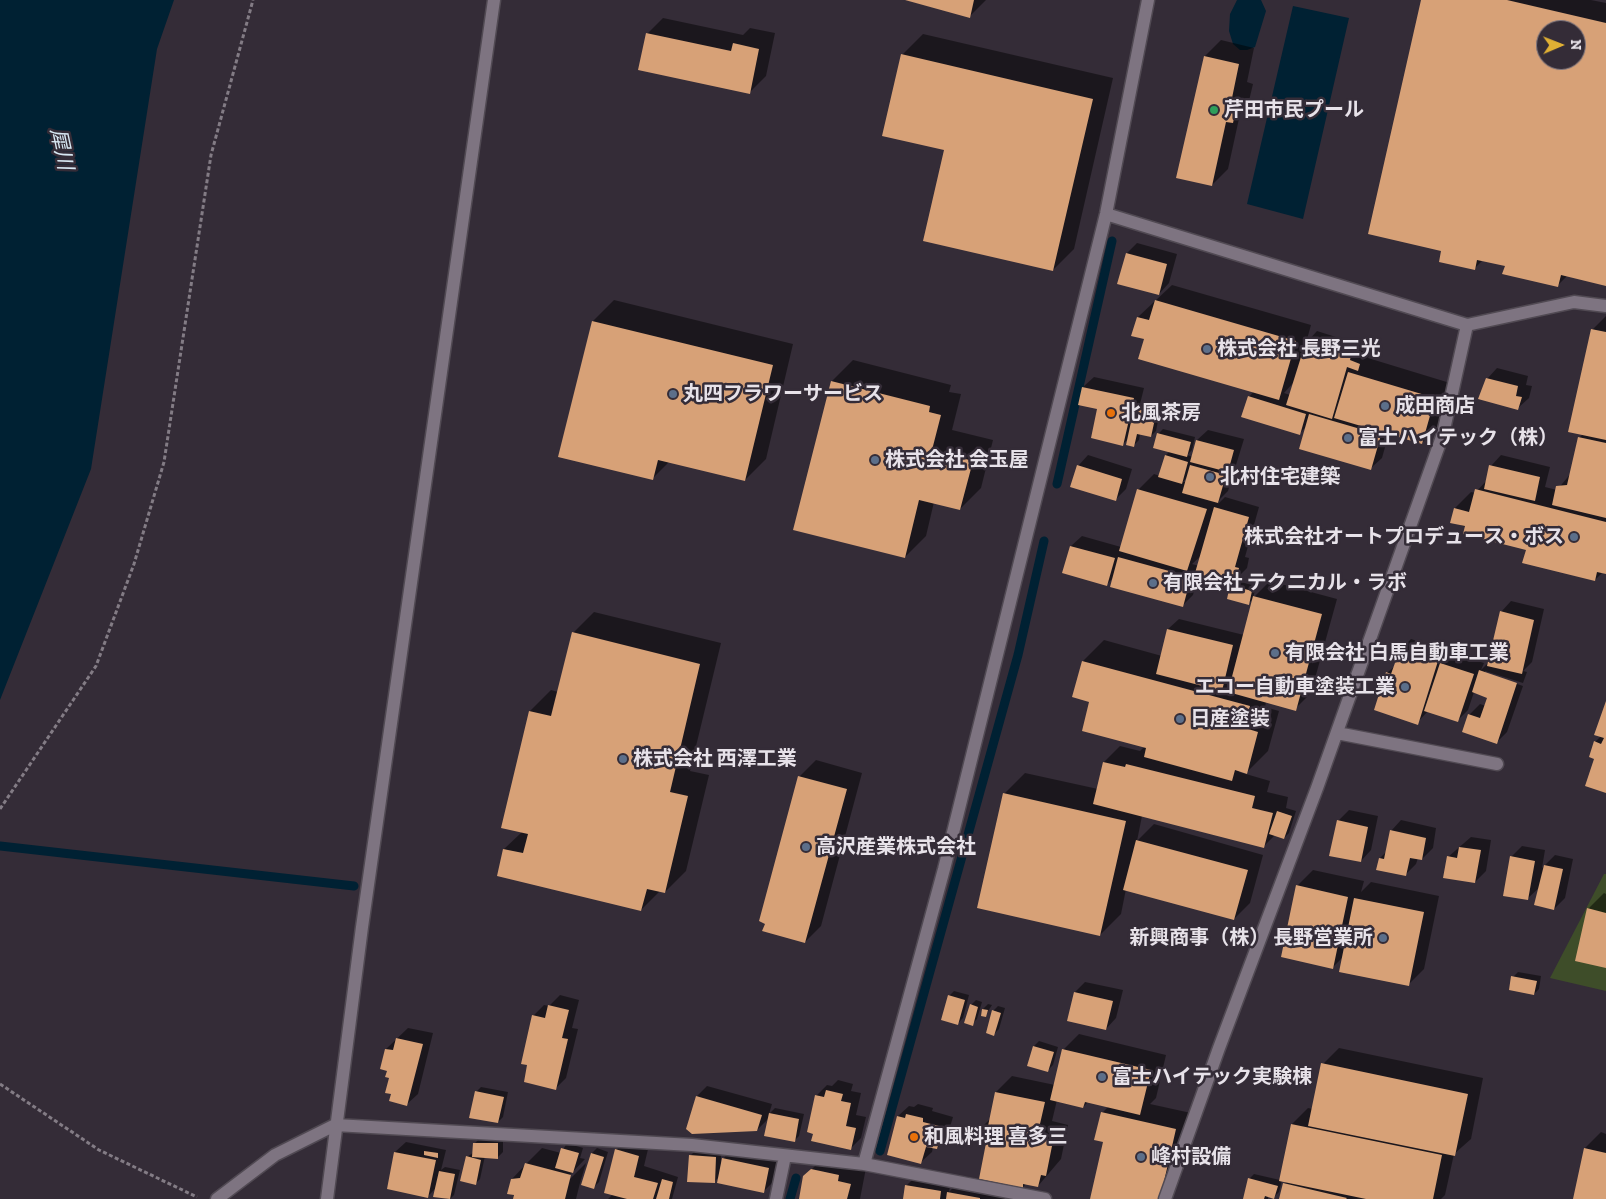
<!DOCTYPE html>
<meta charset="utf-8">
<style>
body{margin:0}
#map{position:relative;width:1606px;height:1199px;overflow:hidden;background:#342c37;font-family:"Zilla Slab",serif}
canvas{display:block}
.north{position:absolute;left:1536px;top:20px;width:50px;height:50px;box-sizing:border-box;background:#342c37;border:1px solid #7c757e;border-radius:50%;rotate:89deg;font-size:14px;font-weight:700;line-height:20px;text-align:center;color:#e7e2e9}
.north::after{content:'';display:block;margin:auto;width:18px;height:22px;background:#e0b034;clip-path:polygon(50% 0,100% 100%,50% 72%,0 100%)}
</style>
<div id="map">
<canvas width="1606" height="1199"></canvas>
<div class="north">N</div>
</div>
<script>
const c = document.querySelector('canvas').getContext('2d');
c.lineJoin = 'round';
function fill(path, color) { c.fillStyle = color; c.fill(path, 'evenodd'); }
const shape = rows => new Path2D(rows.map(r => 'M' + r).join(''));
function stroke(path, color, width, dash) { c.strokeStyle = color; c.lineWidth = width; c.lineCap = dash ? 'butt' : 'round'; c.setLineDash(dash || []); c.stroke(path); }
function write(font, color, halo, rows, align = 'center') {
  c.font = font + ' "Zilla Slab","Noto Sans JP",serif'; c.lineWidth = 5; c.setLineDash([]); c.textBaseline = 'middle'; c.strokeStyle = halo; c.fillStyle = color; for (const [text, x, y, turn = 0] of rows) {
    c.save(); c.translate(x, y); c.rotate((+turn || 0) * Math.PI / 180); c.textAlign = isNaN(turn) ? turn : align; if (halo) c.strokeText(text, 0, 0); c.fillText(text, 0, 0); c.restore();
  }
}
fill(shape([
 [1604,874,1606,874,1606,991,1550,978]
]), '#3e4d29');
fill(shape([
 [0,0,174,0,157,49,91,469,0,700],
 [1237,0,1261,0,1266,11,1255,47,1247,50,1240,50,1233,44,1229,31,1230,14],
 [1293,6,1349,18,1303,219,1247,204]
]), '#002133');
fill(shape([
 [907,0,986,0,969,17],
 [1423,0,1591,0,1606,3,1606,285,1567,276,1557,286,1506,265,1483,260,1475,268,1443,250],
 [1546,30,1576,30,1576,60,1546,60],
 [663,18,743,35,750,28,775,33,766,76,750,92,647,34],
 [923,34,1113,78,1074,249,1053,270,945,149,902,55],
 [1221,40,1254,48,1247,82,1253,84,1248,105,1240,114,1228,169,1212,185,1205,56],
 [1137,243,1177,254,1169,283,1159,294,1127,253],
 [1172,285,1311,325,1306,343,1317,331,1361,345,1359,350,1370,353,1368,358,1450,383,1437,427,1422,443,1389,433,1382,458,1371,468,1307,426,1299,434,1249,397,1254,391,1146,339,1133,335,1138,317],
 [1312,342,1358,356,1357,358,1312,345],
 [1294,382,1290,395,1284,393],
 [614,300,793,344,766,459,745,480,669,462,652,479,593,321],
 [1606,316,1606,572,1603,572,1595,580,1527,549,1452,522,1455,508,1471,492,1475,493,1488,479,1491,466,1501,455,1550,467,1545,487,1557,490,1572,472,1579,438,1583,434,1592,330],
 [853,360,951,385,949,392,961,394,952,430,993,440,981,488,960,509,934,502,926,536,905,557,832,381],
 [1497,368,1528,376,1526,385,1532,386,1529,398,1518,408,1487,379],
 [1094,377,1144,388,1140,404,1160,409,1160,413,1139,408,1139,411,1159,416,1156,431,1151,436,1140,434,1139,440,1134,445,1129,438,1123,444,1083,387],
 [1163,429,1195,437,1192,450,1187,455,1193,457,1197,440,1208,430,1244,439,1228,491,1220,499,1218,504,1225,497,1259,507,1245,557,1249,558,1247,568,1236,579,1233,578,1230,581,1199,573,1193,595,1183,605,1114,577,1107,584,1071,546,1082,536,1121,547,1138,490,1154,474,1160,476,1166,455,1170,451,1158,434],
 [1188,476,1186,482,1183,482],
 [1202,555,1199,566,1192,564],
 [1088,455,1132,469,1126,489,1115,500,1078,466],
 [1237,581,1256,586,1253,598,1270,581,1337,599,1311,693,1295,709,1266,702,1265,707,1279,711,1268,751,1247,772,1241,770,1239,772,1270,781,1267,792,1288,797,1286,808,1296,811,1289,833,1284,838,1275,835,1264,846,1142,816,1137,841,1154,824,1263,855,1250,903,1234,919,1126,889,1121,914,1100,935,1004,794,1025,773,1098,789,1104,762,1120,746,1140,751,1145,746,1083,661,1104,640,1162,656,1168,629,1179,619,1244,635,1254,598,1248,604,1232,586],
 [1511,601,1544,609,1532,662,1523,671,1527,672,1523,683,1485,671,1485,673,1523,686,1507,732,1497,742,1469,715,1480,704,1486,706,1489,697,1474,692,1468,710,1457,721,1428,711,1417,723,1387,673,1396,665,1401,649,1411,639,1448,651,1446,659,1452,653,1484,663,1481,670,1489,662,1501,612],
 [594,612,721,643,690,771,709,775,686,871,665,892,660,891,641,910,504,849,522,832,530,711,551,690,558,692,573,633],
 [1606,704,1606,792,1596,758,1595,742,1601,736],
 [816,760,862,773,821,926,805,942,800,776],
 [1349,810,1378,816,1371,850,1361,861,1338,821],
 [1401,820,1436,828,1433,848,1422,859,1418,858,1416,864,1406,874,1380,858,1386,852,1391,831],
 [1471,837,1491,840,1486,871,1475,882,1448,857],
 [1522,846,1545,850,1542,868,1555,855,1573,859,1565,898,1554,909,1540,887,1527,899,1511,857],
 [1313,870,1364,881,1361,892,1371,882,1439,896,1424,969,1408,985,1344,956,1333,967,1297,886],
 [1604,893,1606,894,1606,966,1588,909],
 [1518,972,1541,976,1539,989,1534,994,1513,977],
 [1085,982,1123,990,1116,1018,1106,1029,1075,992],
 [954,991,969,995,963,1018,958,1023,949,996],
 [560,995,579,1000,572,1028,578,1029,566,1078,556,1088,533,1016,544,1005,549,1006],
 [976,1000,982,1002,977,1019,972,1024,971,1005],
 [988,1004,992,1005,985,1016,983,1009],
 [998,1006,1005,1008,999,1029,994,1034,993,1011],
 [408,1028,433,1033,418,1094,407,1104,392,1093,386,1049],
 [1079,1034,1166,1055,1156,1098,1150,1104,1191,1113,1165,1193,1094,1199,1104,1141,1102,1113,1109,1106,1089,1101,1083,1107,1057,1100,1052,1121,1068,1125,1061,1159,1038,1186,1026,1184,1022,1188,1045,1192,1043,1199,904,1199,907,1185,917,1175,951,1181,949,1192,964,1176,980,1179,989,1138,983,1126,991,1118,996,1092,1012,1076,1055,1085,1063,1050],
 [1039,1041,1058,1047,1053,1065,1048,1070,1034,1046],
 [1339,1048,1483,1078,1471,1139,1454,1154,1445,1195,1441,1199,1281,1199,1284,1184,1287,1181,1282,1180,1279,1192,1274,1197,1268,1196,1268,1199,1244,1199,1249,1179,1254,1174,1280,1180,1292,1124,1308,1108,1313,1109,1323,1064],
 [838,1080,853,1084,851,1091,861,1093,856,1115,866,1117,861,1138,850,1149,816,1096,827,1085,832,1086],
 [707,1086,772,1104,769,1114,775,1108,804,1114,799,1136,794,1141,769,1118,757,1130,697,1096],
 [481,1087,508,1092,503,1117,498,1122,476,1092],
 [918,1104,933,1108,932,1111,953,1117,947,1137,937,1148,933,1147,932,1152,921,1162,889,1154,898,1116,909,1106,914,1107],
 [1601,1132,1606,1134,1606,1199,1575,1199,1585,1148],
 [479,1139,503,1139,503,1152,498,1157,485,1156,480,1179,475,1184,467,1157,474,1152,474,1144],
 [627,1139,649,1145,644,1166,678,1177,672,1199,608,1199,613,1194,616,1150],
 [406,1142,446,1150,441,1170,445,1167,460,1170,454,1195,450,1199,435,1196,437,1187,428,1196,395,1152],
 [567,1143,583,1148,580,1158,585,1159,566,1179,568,1181,586,1163,580,1183,582,1184,592,1153,597,1148,608,1152,599,1182,594,1187,580,1183,576,1199,514,1199,512,1179,526,1164,542,1148,561,1153],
 [733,1148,778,1158,774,1181,763,1192,719,1177,714,1182,690,1156,695,1151,721,1152,721,1165,723,1159],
 [821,1160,866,1168,860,1199,800,1199,804,1177]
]), '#0007');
stroke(shape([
 [1057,484,1112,241],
 [0,846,354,886],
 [880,1151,1018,655,1044,541],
 [790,1199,796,1178]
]), '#002133', 9);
fill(shape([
 [905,0,974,0,970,18],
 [1421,0,1507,0,1606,23,1606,286,1561,275,1558,287,1502,274,1505,266,1477,260,1475,270,1439,262,1441,251,1368,234],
 [1546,30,1576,30,1576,60,1546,60],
 [646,33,731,51,733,43,759,49,750,94,638,70],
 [901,54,1093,99,1053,271,923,241,944,150,882,136],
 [1204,56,1239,64,1232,98,1238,100,1233,123,1226,122,1212,186,1176,178],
 [1126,253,1167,264,1159,295,1117,284],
 [1155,300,1296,341,1279,400,1138,359,1144,339,1131,336,1137,317,1149,320],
 [592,321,773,365,745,481,658,460,653,480,558,457],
 [1591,329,1606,332,1606,440,1568,432],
 [1306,341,1351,355,1350,360,1360,364,1358,371,1347,367,1332,419,1286,405],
 [1348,372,1435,398,1422,444,1334,418],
 [1486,378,1518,386,1516,396,1522,397,1518,410,1478,399],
 [831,381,930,406,929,412,941,415,932,450,973,461,960,510,919,500,905,558,793,530],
 [1082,387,1134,398,1123,446,1091,438,1097,409,1078,405],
 [1248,396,1306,414,1300,435,1241,417],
 [1134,408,1156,414,1151,437,1137,434,1134,447,1126,445],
 [1309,414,1381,435,1371,470,1299,449],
 [1157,433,1191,442,1187,457,1153,448],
 [1578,437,1606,443,1606,518,1552,505,1556,486,1567,485],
 [1196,440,1234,450,1228,472,1190,462],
 [1165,455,1188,462,1182,484,1158,477],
 [1077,465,1122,479,1116,501,1070,487],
 [1190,465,1226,475,1218,503,1182,493],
 [1489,465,1540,477,1535,501,1484,489],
 [1137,489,1207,509,1187,571,1119,551],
 [1475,489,1606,522,1606,574,1597,572,1595,581,1522,563,1526,550,1463,534,1465,526,1450,523,1454,508,1469,512],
 [1214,507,1249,517,1235,567,1239,568,1236,580,1231,579,1230,583,1195,573],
 [1070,546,1115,558,1107,586,1062,573],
 [1118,557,1191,577,1183,607,1110,587],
 [1230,585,1252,591,1249,605,1227,599],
 [1253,596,1322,614,1296,711,1228,692],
 [1500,611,1534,620,1522,674,1487,666],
 [1167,629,1233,645,1222,691,1156,674],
 [572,632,700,664,670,792,688,796,665,893,647,889,641,911,497,876,503,849,523,853,528,834,501,828,529,711,551,716],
 [1400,649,1438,661,1418,725,1374,710,1386,672,1391,674],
 [1082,661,1250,706,1245,728,1258,732,1247,774,1235,770,1232,781,1144,757,1146,748,1082,731,1089,702,1072,697],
 [1440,663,1474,674,1458,722,1424,711],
 [1479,670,1517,683,1497,744,1462,732,1468,714,1480,718,1487,698,1472,692],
 [1606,701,1606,793,1585,786,1594,759,1589,757,1594,741,1601,744,1604,738,1594,735],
 [1103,762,1125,767,1126,764,1255,796,1252,808,1273,813,1264,848,1093,804],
 [798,776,847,789,805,943,762,931,765,924,759,921],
 [1003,793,1126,821,1100,936,977,908],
 [1277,811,1292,816,1284,839,1269,834],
 [1337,820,1368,827,1361,862,1329,856],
 [1390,830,1426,838,1422,860,1410,858,1406,876,1376,870,1379,858,1384,859],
 [1136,840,1248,870,1234,920,1123,890],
 [1459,847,1481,850,1475,883,1443,878,1447,856,1457,858],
 [1510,856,1535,861,1528,900,1503,896],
 [1544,865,1563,869,1554,910,1534,905],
 [1296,885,1348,897,1333,969,1281,957],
 [1354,898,1424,912,1409,986,1339,972],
 [1587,908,1606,913,1606,968,1575,961],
 [1511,976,1537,981,1534,995,1509,990],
 [1074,992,1113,1001,1106,1030,1067,1021],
 [948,995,965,1000,958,1025,941,1020],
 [970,1004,978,1007,973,1026,964,1023],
 [548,1005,569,1010,562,1038,568,1039,556,1090,524,1082,527,1065,521,1064,532,1015,545,1018],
 [982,1009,988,1010,986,1017,981,1016],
 [992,1010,1001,1013,994,1036,986,1033],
 [396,1038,423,1044,407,1106,389,1101,391,1094,385,1093,389,1078,385,1077,387,1071,380,1069,385,1049,393,1050],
 [1033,1046,1054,1052,1048,1072,1027,1066],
 [1062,1049,1151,1070,1140,1115,1085,1102,1083,1108,1050,1100],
 [1321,1063,1468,1094,1455,1156,1308,1126],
 [826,1090,843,1094,841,1101,851,1103,846,1126,856,1128,851,1150,811,1141,813,1134,807,1132,815,1095,824,1097],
 [475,1091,504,1097,498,1123,469,1118],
 [995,1092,1045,1102,1037,1137,1053,1141,1046,1176,1041,1175,1038,1187,1023,1184,1023,1188,979,1179,987,1138,979,1136,982,1125,988,1126],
 [696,1096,762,1115,757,1131,692,1134,686,1129],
 [1101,1112,1176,1129,1160,1199,1090,1199,1103,1142,1094,1140],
 [769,1113,799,1119,795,1142,764,1136],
 [906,1114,923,1118,923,1122,943,1127,937,1149,926,1147,921,1164,887,1155,897,1116,905,1118],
 [1291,1124,1442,1155,1433,1199,1366,1199,1279,1181],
 [473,1143,498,1143,498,1159,472,1157],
 [561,1148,579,1153,573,1173,555,1168],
 [1584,1148,1606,1153,1606,1199,1573,1199],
 [615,1149,639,1156,634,1177,658,1183,653,1199,627,1199,604,1193],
 [424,1151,438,1153,438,1158,424,1155],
 [394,1152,436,1160,428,1198,387,1189],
 [591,1153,604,1157,594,1189,581,1185],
 [689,1155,716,1157,715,1183,687,1182],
 [466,1156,481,1160,476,1185,460,1181],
 [722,1158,769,1168,764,1193,717,1183],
 [525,1163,571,1175,565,1199,513,1199,514,1195,507,1194,511,1179,520,1178],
 [811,1169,839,1175,838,1181,851,1184,847,1199,799,1199,803,1176],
 [439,1171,455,1174,450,1199,433,1197],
 [1248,1178,1278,1186,1274,1199,1265,1196,1264,1199,1243,1199],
 [662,1179,673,1182,669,1199,656,1199],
 [1283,1183,1347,1198,1346,1199,1279,1199],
 [905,1185,941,1191,940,1199,903,1199],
 [947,1192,980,1198,980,1199,946,1199]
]), '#d7a177');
const minor = shape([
 [1106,214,1467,325,1443,434,1317,788,1219,1048,1165,1199],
 [1467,325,1574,302,1606,306],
 [1337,733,1497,764],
 [864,1164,944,869,1106,214,1148,0],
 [217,1199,275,1155,335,1125,692,1145,864,1164,1045,1199],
 [327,1199,362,927,494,0],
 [776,1199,785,1156]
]);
stroke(minor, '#514a53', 15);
stroke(shape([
 [0,809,96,666,134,564,164,462,211,155,253,0],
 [0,1084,99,1150,197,1197]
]), '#837c85', 3, [4, 2.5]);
stroke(minor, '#7e7481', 12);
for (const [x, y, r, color] of [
 [1214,110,5,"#2e9e5b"],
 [1207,349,5,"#5c6f8a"],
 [673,394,5,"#5c6f8a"],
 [1385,406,5,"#5c6f8a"],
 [1111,413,5,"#e8710a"],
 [1348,438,5,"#5c6f8a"],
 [875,460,5,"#5c6f8a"],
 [1210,477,5,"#5c6f8a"],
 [1574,537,5,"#5c6f8a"],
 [1153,583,5,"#5c6f8a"],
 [1275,653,5,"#5c6f8a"],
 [1405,687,5,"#5c6f8a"],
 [1180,719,5,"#5c6f8a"],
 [623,759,5,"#5c6f8a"],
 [806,847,5,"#5c6f8a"],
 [1383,938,5,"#5c6f8a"],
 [1102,1077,5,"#5c6f8a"],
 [914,1137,5,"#e8710a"],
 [1141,1157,5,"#5c6f8a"]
]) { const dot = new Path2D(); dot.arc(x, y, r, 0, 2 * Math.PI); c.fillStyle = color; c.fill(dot); stroke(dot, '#342c37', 2); }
write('bold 20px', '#e7e2e9', '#342c37', [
 ["芹田市民プール",1224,110],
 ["株式会社 長野三光",1217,349],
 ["丸四フラワーサービス",683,394],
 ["成田商店",1395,406],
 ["北風茶房",1121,413],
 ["富士ハイテック（株）",1358,438],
 ["株式会社 会玉屋",885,460],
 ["北村住宅建築",1220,477],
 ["株式会社オートプロデュース・ボス",1564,537,"right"],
 ["有限会社 テクニカル・ラボ",1163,583],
 ["有限会社 白馬自動車工業",1285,653],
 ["エコー自動車塗装工業",1395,687,"right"],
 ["日産塗装",1190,719],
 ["株式会社 西澤工業",633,759],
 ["高沢産業株式会社",816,847],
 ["新興商事（株） 長野営業所",1373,938,"right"],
 ["富士ハイテック実験棟",1112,1077],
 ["和風料理 喜多三",924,1137],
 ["峰村設備",1151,1157]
], 'left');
write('italic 21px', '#d7e7f2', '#342c37', [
 ["犀川",61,149,78]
]);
</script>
